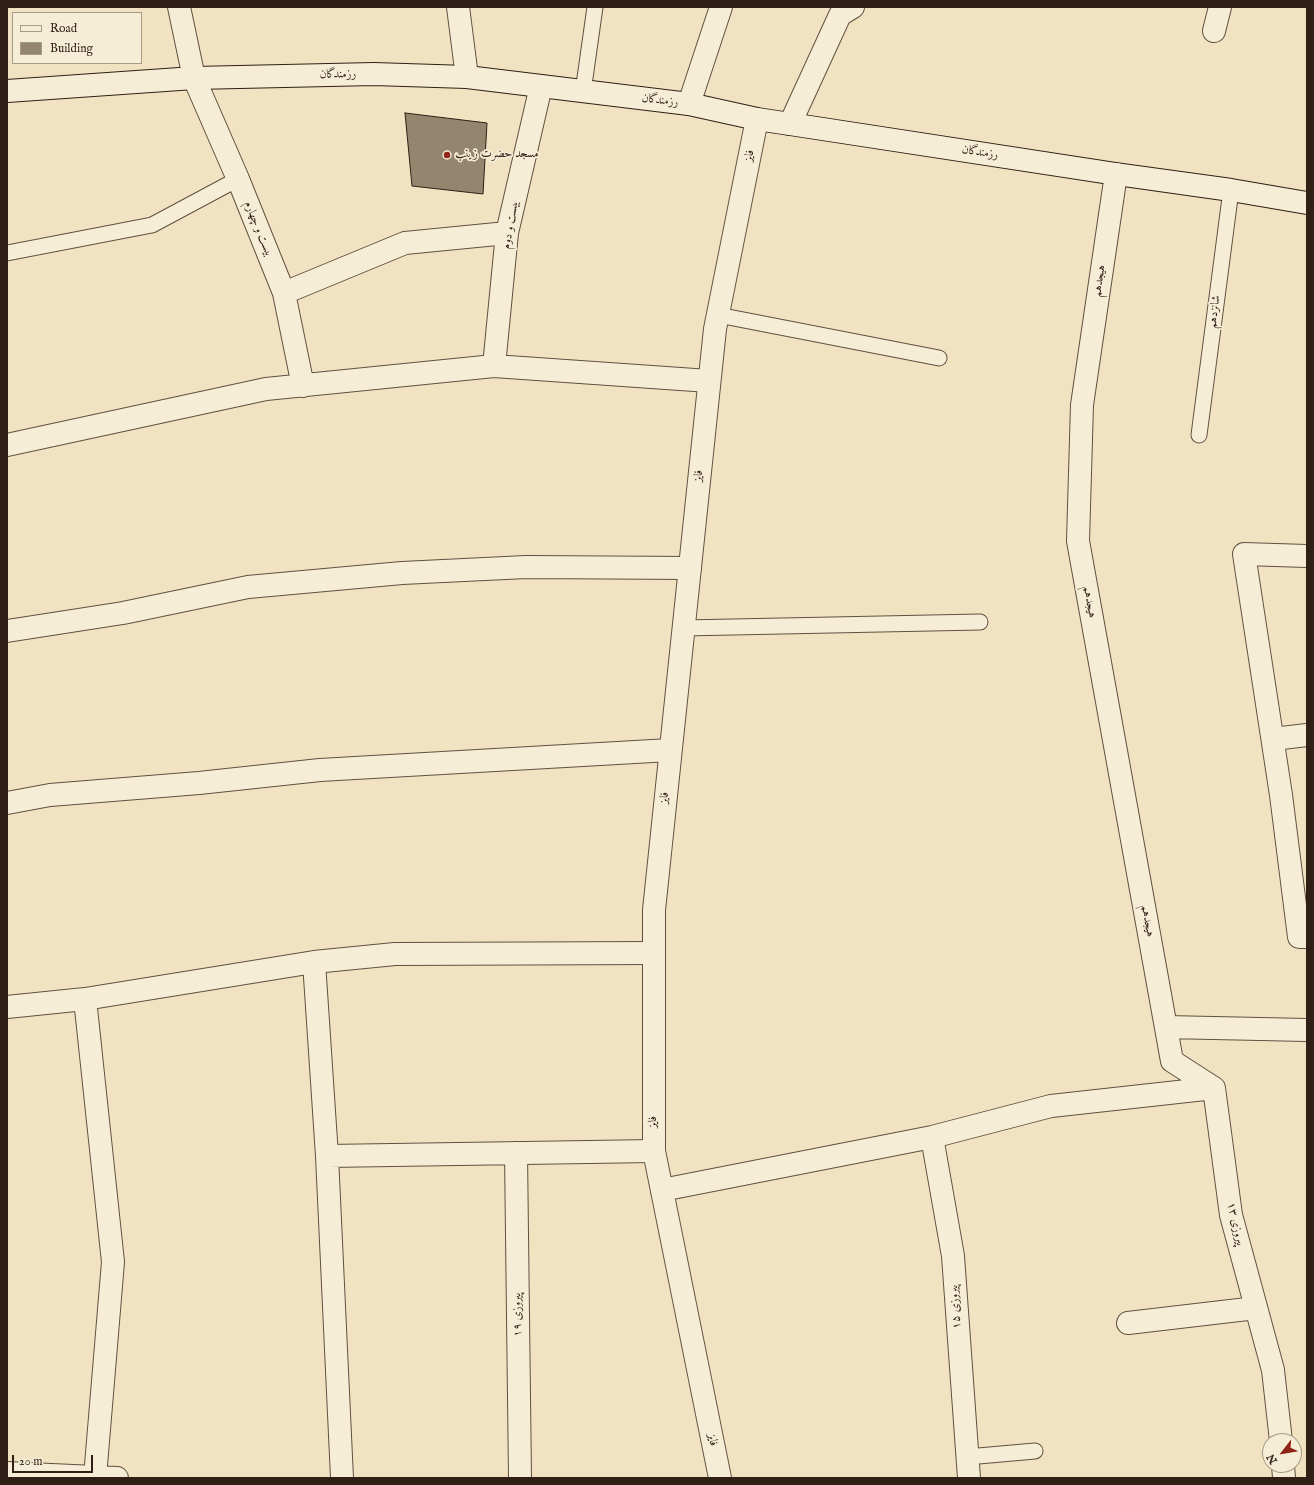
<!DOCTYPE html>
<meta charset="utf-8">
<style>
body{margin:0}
#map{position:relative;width:1314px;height:1485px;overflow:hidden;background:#f1e3c1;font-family:"IM FELL English",serif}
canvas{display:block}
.frame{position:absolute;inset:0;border:8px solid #2f1f15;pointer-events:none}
.legend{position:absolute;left:12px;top:12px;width:130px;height:52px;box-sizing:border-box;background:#f6edd7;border:1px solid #a69b89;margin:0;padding:5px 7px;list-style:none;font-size:12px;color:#2f1f15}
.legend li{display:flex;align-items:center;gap:8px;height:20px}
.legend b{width:20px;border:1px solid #a69b89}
.north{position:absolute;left:1262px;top:1433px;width:40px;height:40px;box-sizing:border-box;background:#f6edd7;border:1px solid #a69b89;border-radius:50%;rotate:239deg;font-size:11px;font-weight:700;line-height:16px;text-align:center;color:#2f1f15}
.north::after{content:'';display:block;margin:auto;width:14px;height:18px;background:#8f2418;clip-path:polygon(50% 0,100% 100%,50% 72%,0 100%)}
.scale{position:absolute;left:12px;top:1455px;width:81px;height:18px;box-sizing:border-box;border:2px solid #2f1f15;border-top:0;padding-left:5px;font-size:12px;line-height:14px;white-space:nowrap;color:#2f1f15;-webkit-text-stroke:3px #f6edd7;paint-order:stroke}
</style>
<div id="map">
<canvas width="1314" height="1485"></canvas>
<div class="frame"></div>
<ul class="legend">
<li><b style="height:5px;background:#f6edd7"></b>Road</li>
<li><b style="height:11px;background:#94856e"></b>Building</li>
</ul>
<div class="north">N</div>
<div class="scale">20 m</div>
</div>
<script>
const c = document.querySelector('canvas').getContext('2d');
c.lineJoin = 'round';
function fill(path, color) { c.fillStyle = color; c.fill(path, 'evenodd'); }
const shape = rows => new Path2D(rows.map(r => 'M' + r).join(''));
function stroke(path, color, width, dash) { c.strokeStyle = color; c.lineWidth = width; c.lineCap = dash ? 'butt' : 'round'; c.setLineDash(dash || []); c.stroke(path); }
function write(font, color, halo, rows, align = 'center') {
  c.font = font + ' "IM FELL English",Amiri,serif'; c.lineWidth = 3.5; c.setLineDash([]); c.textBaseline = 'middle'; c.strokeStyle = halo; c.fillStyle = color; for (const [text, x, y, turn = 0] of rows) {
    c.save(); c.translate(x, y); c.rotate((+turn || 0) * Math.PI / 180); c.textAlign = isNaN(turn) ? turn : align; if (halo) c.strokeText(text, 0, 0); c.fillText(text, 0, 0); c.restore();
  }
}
const building = shape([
 [405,113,487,123,483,194,412,186,405,113]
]);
fill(building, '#94856e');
stroke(building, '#2f1f15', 1);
const service = shape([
 [583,92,595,7],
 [7,253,152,225,238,179],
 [718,315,939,358],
 [1199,435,1231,190],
 [683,628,980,622],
 [967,1457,1035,1451]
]);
const minor = shape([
 [179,7,194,78,238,179,284,293,303,386],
 [458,7,467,77],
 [1214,31,1220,7],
 [689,104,721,7],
 [790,124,840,15,853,7],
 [1116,174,1082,405,1078,541,1172,1061,1214,1088,1231,1215,1273,1370,1281,1441],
 [284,293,405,243,507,233],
 [494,366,507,233,541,86],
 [7,445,266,389,494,366,709,381],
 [1307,556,1244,554,1281,795,1299,937,1307,937],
 [7,631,123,613,248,587,402,573,526,567,690,568],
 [1273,739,1307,735],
 [7,803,50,795,199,783,320,770,670,750],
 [314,962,327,1156,342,1478],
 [85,999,113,1262,95,1477],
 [7,1007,85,999,314,962,395,954,654,953],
 [1166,1027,1307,1030],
 [932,1137,953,1256,969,1478],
 [516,1153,520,1478],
 [327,1156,654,1151],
 [662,1190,932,1137,1051,1106,1214,1088],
 [1128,1323,1256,1308],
 [1283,1465,1284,1478],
 [7,1473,117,1478]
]);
const tertiary = shape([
 [720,1478,654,1151,654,910,715,329,757,119]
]);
const secondary = shape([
 [7,91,194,78,374,74,467,77,689,104,757,119,790,124,1116,174,1231,190,1307,203]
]);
stroke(service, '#605040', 17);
stroke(minor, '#605040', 24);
stroke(tertiary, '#605040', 24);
stroke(secondary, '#2f1f15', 24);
stroke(service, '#f6edd7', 15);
stroke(minor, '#f6edd7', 22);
stroke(tertiary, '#f6edd7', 22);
stroke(secondary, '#f6edd7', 22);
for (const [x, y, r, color] of [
 [447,155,4,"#8f2418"]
]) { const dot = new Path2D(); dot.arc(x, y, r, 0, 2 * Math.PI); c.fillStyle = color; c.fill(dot); stroke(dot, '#f6edd7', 1.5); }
write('12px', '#2f1f15', '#f6edd7', [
 ["رزمندگان",338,75,-1],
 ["رزمندگان",660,101,7],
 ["رزمندگان",980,153,9],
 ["فایز",750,156,-79],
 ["بیست و دوم",511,225,-80],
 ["بیست و چهارم",258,229,68],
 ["هیجدهم",1100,281,-82],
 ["شانزدهم",1215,312,-83],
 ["فایز",699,476,-84],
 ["هیجدهم",1089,602,80],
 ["فایز",665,798,-84],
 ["هیجدهم",1147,921,80],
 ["فایز",654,1122,-90],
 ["پیروزی ۱۳",1235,1224,77],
 ["پیروزی ۱۵",956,1307,-94],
 ["پیروزی ۱۹",518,1315,-91],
 ["فایز",712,1440,79]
]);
write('12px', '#2f1f15', '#f6edd7', [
 ["مسجد حضرت زینب",455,155]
], 'left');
</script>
